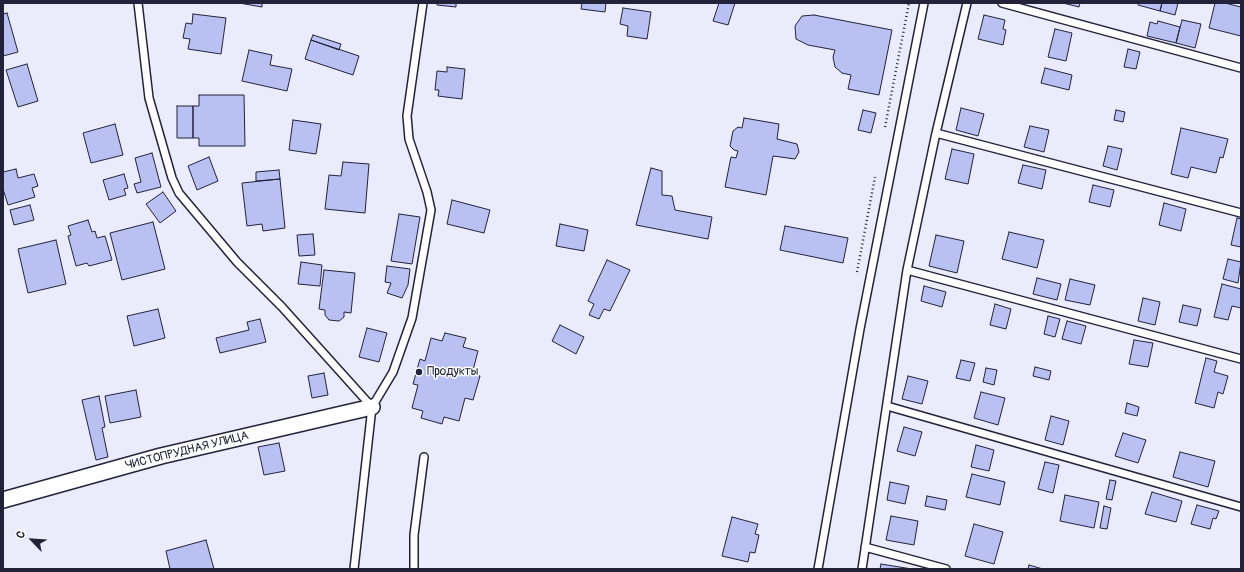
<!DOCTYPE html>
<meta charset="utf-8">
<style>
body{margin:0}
#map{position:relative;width:1244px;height:572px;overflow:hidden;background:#eaecfb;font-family:Pangolin,sans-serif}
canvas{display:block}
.frame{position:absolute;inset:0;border:4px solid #22223b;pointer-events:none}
.north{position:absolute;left:12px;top:520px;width:40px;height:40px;-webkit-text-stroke:3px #fff;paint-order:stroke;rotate:295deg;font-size:11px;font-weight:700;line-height:16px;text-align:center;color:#22223b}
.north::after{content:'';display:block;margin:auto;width:14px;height:18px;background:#22223b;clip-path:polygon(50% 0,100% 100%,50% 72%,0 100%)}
</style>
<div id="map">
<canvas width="1244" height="572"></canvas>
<div class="frame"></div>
<div class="north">С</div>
</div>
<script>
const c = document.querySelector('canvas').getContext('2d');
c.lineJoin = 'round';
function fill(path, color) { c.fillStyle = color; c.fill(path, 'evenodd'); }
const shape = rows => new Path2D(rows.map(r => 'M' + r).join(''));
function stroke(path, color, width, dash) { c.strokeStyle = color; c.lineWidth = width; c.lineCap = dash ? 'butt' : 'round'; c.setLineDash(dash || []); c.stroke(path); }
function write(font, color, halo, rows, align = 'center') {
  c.font = font + ' Pangolin,sans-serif'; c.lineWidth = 3; c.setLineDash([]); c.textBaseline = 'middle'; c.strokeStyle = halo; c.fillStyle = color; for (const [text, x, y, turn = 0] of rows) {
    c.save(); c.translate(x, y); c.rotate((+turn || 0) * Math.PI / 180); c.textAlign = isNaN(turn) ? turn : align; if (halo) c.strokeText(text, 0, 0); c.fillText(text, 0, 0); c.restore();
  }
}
const building = shape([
 [239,3,262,3,262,7,239,3],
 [437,3,456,3,456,7,437,5,437,3],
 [582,3,606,3,605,12,581,9,582,3],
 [719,3,735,3,728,25,713,21,719,3],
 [1063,3,1080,3,1079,7,1063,3],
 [1139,3,1162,3,1160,11,1138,5,1139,3],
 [1162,3,1178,3,1175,15,1160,11,1162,3],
 [1215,3,1225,3,1241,7,1241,36,1209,28,1215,3],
 [623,8,651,12,647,39,627,36,628,26,620,24,623,8],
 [7,13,18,52,3,56,3,14,7,13],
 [193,14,226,18,221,54,188,49,190,39,183,38,186,23,192,24,193,14],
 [814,15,892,30,879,95,848,89,851,75,842,73,835,67,833,57,835,50,808,45,796,39,795,26,802,16,814,15],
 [984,15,1005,20,1003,29,1006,30,1003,45,978,39,984,15],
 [1182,20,1201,24,1195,48,1176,43,1182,20],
 [1158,21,1180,27,1176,43,1147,36,1150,22,1157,24,1158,21],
 [1055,29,1072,33,1066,61,1048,57,1055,29],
 [313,35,341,44,339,50,311,40,313,35],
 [311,40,359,56,353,75,305,59,311,40],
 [1128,49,1140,52,1136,69,1124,67,1128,49],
 [249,50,272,55,270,65,292,69,287,91,242,81,249,50],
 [27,64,38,101,18,107,6,70,27,64],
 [447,67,465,69,462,99,438,96,439,90,435,90,437,71,447,72,447,67],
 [1045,68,1072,75,1069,90,1041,83,1045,68],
 [199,95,244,95,245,146,199,146,199,138,193,138,193,106,199,106,199,95],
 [177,106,193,106,193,138,177,138,177,106],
 [961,108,984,114,978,136,956,130,961,108],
 [863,110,876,113,871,133,858,130,863,110],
 [1116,110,1125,112,1123,122,1114,120,1116,110],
 [744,118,779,124,777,139,797,144,799,152,795,159,773,156,766,195,725,187,731,157,736,158,738,151,734,150,730,146,733,131,738,127,742,128,744,118],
 [293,120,321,124,316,154,289,150,293,120],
 [115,124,123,155,91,163,83,133,115,124],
 [1030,126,1049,130,1044,152,1024,147,1030,126],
 [1181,128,1228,139,1223,158,1220,157,1216,173,1191,167,1188,178,1171,174,1181,128],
 [1108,146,1122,149,1117,170,1103,166,1108,146],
 [952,149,974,154,968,184,945,179,952,149],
 [152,153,161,187,137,193,134,184,141,182,135,158,152,153],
 [209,157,218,181,197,190,188,166,209,157],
 [343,162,369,164,365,213,325,209,329,175,341,176,343,162],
 [1023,165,1046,170,1042,189,1018,183,1023,165],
 [651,168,662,171,662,195,672,196,675,210,712,217,708,239,636,225,651,168],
 [16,169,18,178,34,174,38,186,32,188,35,197,8,205,3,189,3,172,16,169],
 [279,170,280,179,256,181,256,172,279,170],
 [124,174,128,188,124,189,126,195,109,200,103,180,124,174],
 [280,179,285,228,263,231,262,224,247,226,242,183,280,179],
 [1093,185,1114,190,1110,207,1089,202,1093,185],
 [163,192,176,211,160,223,146,204,163,192],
 [452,200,490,210,484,233,447,224,452,200],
 [1164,203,1186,209,1181,231,1159,225,1164,203],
 [30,205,34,220,14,225,10,210,30,205],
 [399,214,420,217,412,264,391,261,399,214],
 [1237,218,1241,219,1241,247,1231,245,1237,218],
 [88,220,92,232,95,231,97,238,105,236,112,260,89,266,87,263,76,266,68,236,71,235,68,226,88,220],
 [153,222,165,269,122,280,110,233,153,222],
 [560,224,588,230,584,251,556,246,560,224],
 [785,226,848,238,843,263,780,250,785,226],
 [1009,232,1044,240,1037,268,1002,259,1009,232],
 [313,234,315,255,299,256,297,235,313,234],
 [936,235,964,241,957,273,929,266,936,235],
 [56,240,66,284,28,293,18,249,56,240],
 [1228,259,1241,262,1238,283,1223,279,1228,259],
 [607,260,630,270,610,311,604,309,599,319,589,315,594,304,588,301,607,260],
 [301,262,322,265,320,286,298,284,301,262],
 [387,266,410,269,408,285,402,298,387,293,391,283,385,282,387,266],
 [324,270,355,273,351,313,344,312,344,317,339,321,329,320,325,315,325,310,319,309,324,270],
 [1037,278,1061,284,1057,300,1033,294,1037,278],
 [1070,279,1095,285,1090,305,1065,300,1070,279],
 [1222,284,1241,289,1241,308,1232,306,1228,320,1214,317,1222,284],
 [924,286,946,292,942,307,921,301,924,286],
 [1143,298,1160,302,1155,325,1138,321,1143,298],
 [995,304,1011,309,1006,329,990,325,995,304],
 [1183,305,1201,309,1197,326,1179,322,1183,305],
 [158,309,165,338,134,346,127,316,158,309],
 [1048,316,1060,319,1055,337,1044,334,1048,316],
 [260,319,266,342,220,353,216,338,249,330,247,322,260,319],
 [1067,321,1086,326,1081,344,1062,339,1067,321],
 [560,325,584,337,576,354,552,341,560,325],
 [367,328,387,333,379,362,359,357,367,328],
 [445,333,466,338,463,347,478,351,472,374,480,376,473,400,465,398,459,421,444,417,442,424,421,418,423,411,412,408,418,385,413,384,420,359,425,361,431,338,442,341,445,333],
 [1134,340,1153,343,1148,367,1129,364,1134,340],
 [1206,358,1217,361,1214,372,1228,376,1223,394,1218,392,1214,408,1195,403,1206,358],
 [961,360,975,363,970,381,956,378,961,360],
 [1035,367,1051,371,1049,380,1033,376,1035,367],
 [986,368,997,370,994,385,983,382,986,368],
 [324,373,328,395,312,398,308,376,324,373],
 [908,376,928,381,922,404,902,399,908,376],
 [136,390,141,417,110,423,105,396,136,390],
 [981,392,1005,398,998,425,974,418,981,392],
 [99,396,105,427,102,428,108,457,96,460,82,400,99,396],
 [1127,403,1139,407,1137,416,1125,413,1127,403],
 [1051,416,1069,421,1063,445,1045,440,1051,416],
 [904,427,922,432,915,456,897,451,904,427],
 [1123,433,1146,440,1138,463,1115,456,1123,433],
 [279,443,285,471,264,475,258,447,279,443],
 [976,445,994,450,989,471,971,467,976,445],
 [1180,452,1215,461,1208,487,1173,477,1180,452],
 [1045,462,1059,465,1053,493,1038,489,1045,462],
 [972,474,1005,482,1000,505,966,497,972,474],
 [1110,480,1116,481,1112,500,1106,499,1110,480],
 [890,482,909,486,905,504,887,500,890,482],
 [1152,492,1182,501,1176,522,1145,514,1152,492],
 [1065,495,1099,502,1094,528,1060,521,1065,495],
 [927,496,947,500,945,510,925,506,927,496],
 [1197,505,1219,511,1216,519,1213,518,1210,529,1191,524,1197,505],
 [1104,506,1111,508,1107,529,1100,528,1104,506],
 [891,516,918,521,914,545,886,540,891,516],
 [732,517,758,524,755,534,759,535,755,553,750,552,748,562,722,556,732,517],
 [974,524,1003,532,994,564,965,556,974,524],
 [206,540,214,569,170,569,166,551,206,540],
 [881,564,912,569,880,569,881,564],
 [1029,565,1043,569,1028,569,1029,565]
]);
fill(building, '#b8c1f2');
stroke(building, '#22223b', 1);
const service = shape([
 [138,3,149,98,172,178,179,193,237,262,282,307,372,407],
 [1002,3,1241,68],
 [936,133,1241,213],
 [907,270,1241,359],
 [887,406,1241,507],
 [865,547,946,569],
 [354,569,372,407,393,372,412,318,431,210,427,192,409,139,407,116,423,3],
 [414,569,414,535,424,457],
 [818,569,860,329,924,3],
 [862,569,907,270,936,133,967,3]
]);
const minor = shape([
 [3,500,161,456,372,407]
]);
stroke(service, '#22223b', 10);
stroke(minor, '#22223b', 18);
stroke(shape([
 [885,127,909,3],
 [857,272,875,177]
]), '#22223b', 2.5, [1, 3]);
stroke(service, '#fff', 7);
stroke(minor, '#fff', 15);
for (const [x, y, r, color] of [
 [419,372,4,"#22223b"]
]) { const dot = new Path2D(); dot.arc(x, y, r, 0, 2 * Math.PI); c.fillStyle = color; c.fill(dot); stroke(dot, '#fff', 1.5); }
write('12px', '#22223b', '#fff', [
 ["Продукты",427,372]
], 'left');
write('12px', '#22223b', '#fff', [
 ["ЧИСТОПРУДНАЯ УЛИЦА",187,451,-14]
]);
</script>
